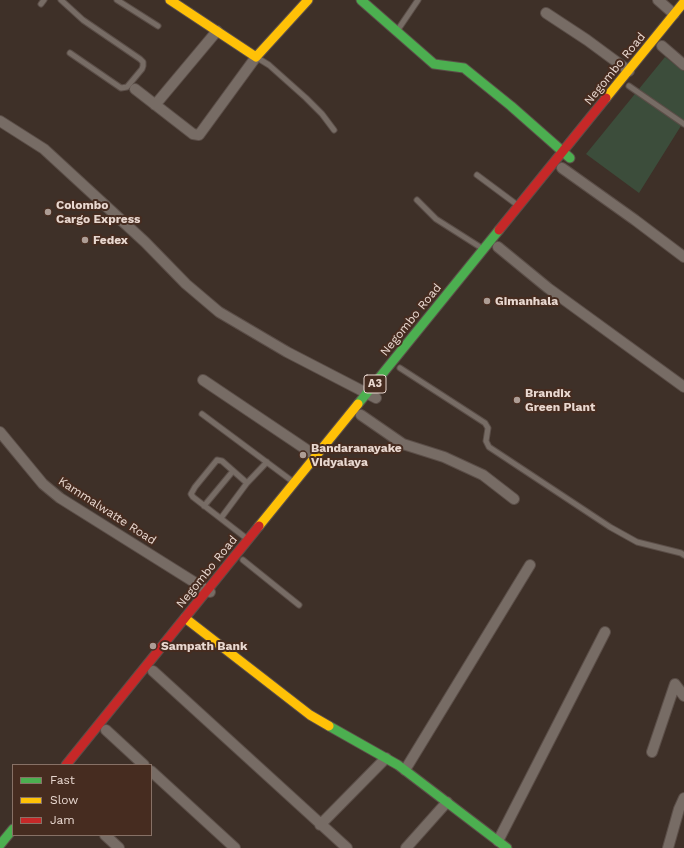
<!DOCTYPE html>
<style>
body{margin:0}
#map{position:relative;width:684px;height:848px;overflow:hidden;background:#3e3028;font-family:"Work Sans",sans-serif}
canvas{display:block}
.legend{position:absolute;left:12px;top:764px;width:140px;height:72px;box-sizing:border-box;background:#462c20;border:1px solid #877166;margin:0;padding:5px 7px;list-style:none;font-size:12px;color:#e9d8d0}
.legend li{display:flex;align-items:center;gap:8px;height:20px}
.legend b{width:20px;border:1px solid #877166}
</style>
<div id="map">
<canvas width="684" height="848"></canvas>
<ul class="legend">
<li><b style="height:5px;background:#4caf50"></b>Fast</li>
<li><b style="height:5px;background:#ffc107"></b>Slow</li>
<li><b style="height:5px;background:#c62828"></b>Jam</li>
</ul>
</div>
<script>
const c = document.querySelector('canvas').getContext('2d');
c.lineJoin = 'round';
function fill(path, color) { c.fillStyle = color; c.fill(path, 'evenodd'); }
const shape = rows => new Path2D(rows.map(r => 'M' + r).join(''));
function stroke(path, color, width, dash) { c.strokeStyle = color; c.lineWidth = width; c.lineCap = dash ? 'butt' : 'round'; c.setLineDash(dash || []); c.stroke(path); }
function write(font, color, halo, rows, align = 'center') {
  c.font = font + ' "Work Sans",sans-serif'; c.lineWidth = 4; c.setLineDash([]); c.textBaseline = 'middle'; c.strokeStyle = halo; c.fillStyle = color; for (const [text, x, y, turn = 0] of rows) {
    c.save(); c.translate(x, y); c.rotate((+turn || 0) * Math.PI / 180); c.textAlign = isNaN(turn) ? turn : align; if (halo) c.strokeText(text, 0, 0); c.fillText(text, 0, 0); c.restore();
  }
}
fill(shape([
 [665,57,684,71,684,121,639,193,586,154]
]), '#3c4d3b');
const lane = shape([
 [61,0,83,20,140,59,143,62,143,66,142,69,127,87,121,88,70,53],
 [117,0,158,26],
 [41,4,44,0],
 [397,31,418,0],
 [256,57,269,65,306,98,322,114,334,130],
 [629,86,684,124],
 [477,175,516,204],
 [417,200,436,219,480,247],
 [400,368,485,423,488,428,486,441,489,447,610,527,637,542,681,553,684,555],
 [202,414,292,481],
 [204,506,233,471],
 [221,518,247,483,267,462],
 [246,538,193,497,191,494,195,487,217,460,222,461,247,483],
 [243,560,299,605]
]);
const street = shape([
 [658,0,674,14],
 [546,13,587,40,629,71],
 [662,46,684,65],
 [135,89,193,134,199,135,256,57],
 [155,105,217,31],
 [0,121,44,149,145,242,186,284,219,312,287,352,376,398],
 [562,168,635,220,684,257],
 [498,247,548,288,684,387],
 [203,380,316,456],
 [361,415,403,444,444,457,483,475,514,499],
 [0,432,43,484,60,498,210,592],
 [153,671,347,848],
 [106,730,144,765],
 [652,752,675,684,684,696],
 [405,770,530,565],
 [151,771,235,848],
 [320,825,386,758],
 [105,835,119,848],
 [498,841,605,632],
 [406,848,447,802],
 [668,848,679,809,684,798]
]);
const fast = shape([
 [361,0,434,64,464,68,511,106,570,158],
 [358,404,499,230],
 [329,726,398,765,507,848],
 [0,845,13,829]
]);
const slow = shape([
 [170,0,256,57,308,0],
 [606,98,684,2],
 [259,526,358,404],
 [185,618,310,715,329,726]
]);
const jam = shape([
 [499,230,606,98],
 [66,765,259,526]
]);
stroke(lane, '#5b4e48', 7);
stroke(street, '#5b4e48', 12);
stroke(fast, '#5b4e48', 11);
stroke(slow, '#5b4e48', 11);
stroke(jam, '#5b4e48', 11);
stroke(lane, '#776c65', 5);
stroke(street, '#776c65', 10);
stroke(fast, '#4caf50', 9);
stroke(slow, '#ffc107', 9);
stroke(jam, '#c62828', 9);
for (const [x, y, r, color] of [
 [48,212,4,"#ad9d95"],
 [85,240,4,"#ad9d95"],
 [487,301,4,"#ad9d95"],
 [517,400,4,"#ad9d95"],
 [303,455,4,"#ad9d95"],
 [153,646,4,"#ad9d95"]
]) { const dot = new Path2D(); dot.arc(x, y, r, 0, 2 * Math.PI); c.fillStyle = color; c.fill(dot); stroke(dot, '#462c20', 1.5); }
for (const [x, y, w] of [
 [375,384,22]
]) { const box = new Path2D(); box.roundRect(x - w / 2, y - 9, w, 18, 3); c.fillStyle = '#462c20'; c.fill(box); stroke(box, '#e9d8d0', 1); }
write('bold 11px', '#e9d8d0', null, [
 ["A3",375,384]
]);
write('12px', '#e9d8d0', '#462c20', [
 ["Negombo Road",615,69,-51],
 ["Negombo Road",411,320,-51],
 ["Kammalwatte Road",107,511,33],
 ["Negombo Road",207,572,-51]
]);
write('bold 12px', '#e9d8d0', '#462c20', [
 ["Colombo",56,205],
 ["Cargo Express",56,219],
 ["Fedex",93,240],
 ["Gimanhala",495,301],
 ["Brandix",525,393],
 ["Green Plant",525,407],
 ["Bandaranayake",311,448],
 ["Vidyalaya",311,462],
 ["Sampath Bank",161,646]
], 'left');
</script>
